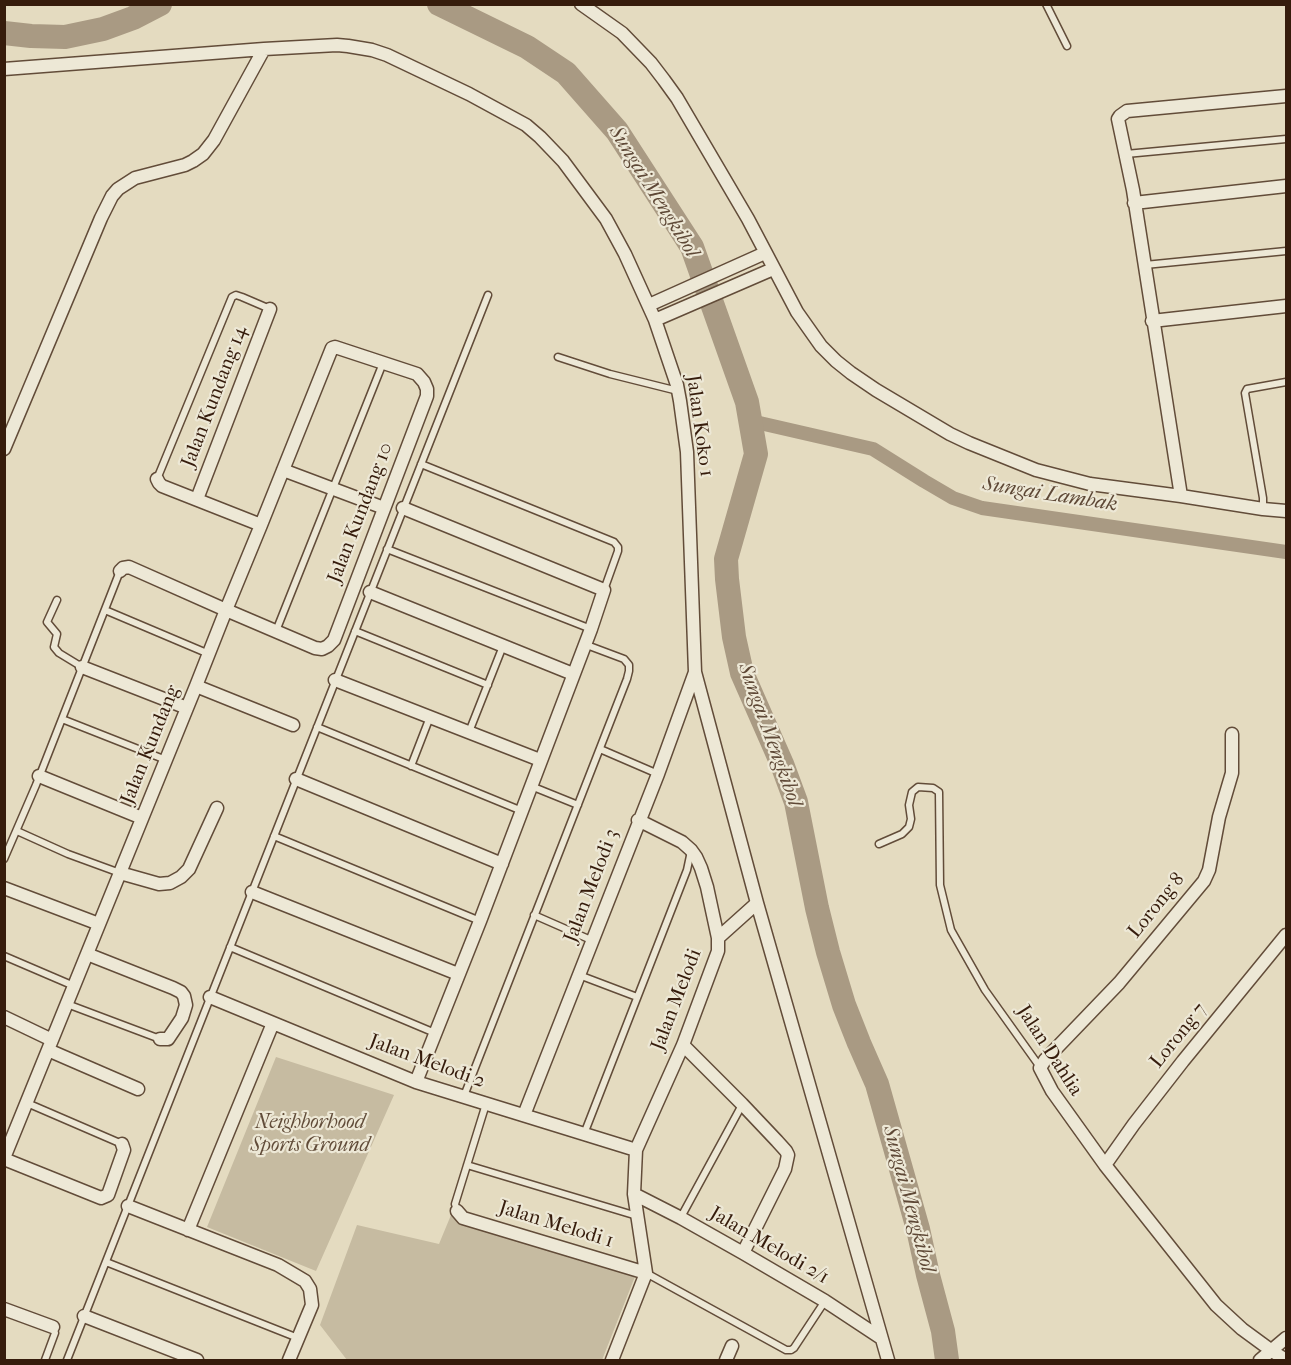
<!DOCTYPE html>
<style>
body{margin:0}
#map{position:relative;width:1291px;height:1365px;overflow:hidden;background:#e4dbc0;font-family:"IM FELL French Canon",serif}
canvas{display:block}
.frame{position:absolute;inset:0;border:6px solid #361c0c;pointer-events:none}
</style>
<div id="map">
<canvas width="1291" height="1365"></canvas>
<div class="frame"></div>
</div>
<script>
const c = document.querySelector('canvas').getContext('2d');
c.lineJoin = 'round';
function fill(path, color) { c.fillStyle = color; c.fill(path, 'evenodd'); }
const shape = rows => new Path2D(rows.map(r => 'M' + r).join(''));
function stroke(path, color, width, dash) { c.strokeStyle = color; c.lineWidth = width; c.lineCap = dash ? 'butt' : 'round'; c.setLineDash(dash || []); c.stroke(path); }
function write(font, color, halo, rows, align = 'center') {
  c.font = font + ' "IM FELL French Canon",serif'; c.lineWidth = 4.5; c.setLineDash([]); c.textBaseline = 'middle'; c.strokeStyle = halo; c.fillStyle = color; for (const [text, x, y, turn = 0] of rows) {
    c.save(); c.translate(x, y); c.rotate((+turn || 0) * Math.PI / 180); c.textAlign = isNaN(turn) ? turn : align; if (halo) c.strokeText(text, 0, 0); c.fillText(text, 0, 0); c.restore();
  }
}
fill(shape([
 [276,1057,394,1095,316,1271,207,1227],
 [451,1215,636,1274,602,1360,347,1360,320,1325,357,1225,439,1244]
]), '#c6bba1');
stroke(shape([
 [751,421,873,449,924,481,953,498,982,508,1286,552]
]), '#a99a83', 14);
stroke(shape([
 [439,4,527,47,566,73,617,131,692,247,747,402,756,454,726,559,727,579,734,637,742,673,782,764,796,802,817,908,828,952,844,1005,859,1043,877,1084,918,1229,928,1275,943,1331,947,1360],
 [4,33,31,36,65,37,103,29,133,18,160,4]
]), '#a99a83', 24);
const service = shape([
 [1046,4,1067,46],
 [1126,154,1286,139],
 [1145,265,1286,251],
 [558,357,610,374,678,391],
 [421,464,614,542,618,547,618,551,604,590],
 [157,479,232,297,236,295,242,297,270,309],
 [1263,509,1263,498,1245,393,1247,389,1286,382],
 [387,549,591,629],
 [57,600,47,622,57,634,54,647,59,653,82,667],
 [105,610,209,654],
 [276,631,383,363],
 [355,631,488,685],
 [62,719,166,760],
 [317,727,522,811],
 [469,732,503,646],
 [600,749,658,774],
 [411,766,430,717],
 [531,786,578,805],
 [17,831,68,854,120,873],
 [274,836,480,921],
 [879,844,902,834,909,827,911,819,909,805,912,792,918,787,933,788,939,792,940,885,951,930,985,990,1040,1067],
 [4,859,36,785,120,571],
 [534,915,591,940],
 [230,947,435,1033],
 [4,956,74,986],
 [579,975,637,997],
 [67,1004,160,1039],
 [464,1096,627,679,629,671,629,665,624,659,584,644],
 [27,1103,122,1144],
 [584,1134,687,870,691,851],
 [467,1165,637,1216],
 [457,1211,455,1204,486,1104],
 [681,1217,742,1105],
 [106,1262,298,1338],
 [646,1273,786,1350,791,1350,794,1348,825,1301],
 [45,1360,55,1333,53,1327],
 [67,1360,488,295]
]);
const minor = shape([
 [581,4,622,33,651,63,664,80,677,98,748,219,797,312,821,346,836,361,851,373,876,390,950,434,969,443,1036,470,1090,484,1181,496,1263,509,1286,511],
 [4,69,264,49,337,45,348,46,372,50,387,55,469,94,526,125,540,137,563,161,606,219,625,254,655,320,677,385,680,401,687,452,695,672,757,903,888,1360],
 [1134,203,1286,186],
 [649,305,765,253],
 [655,320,773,269],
 [1152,321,1286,306],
 [4,449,101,218,112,196,118,189,135,178,185,165,193,161,203,154,214,140,264,49],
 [283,470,384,508],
 [157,479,159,483,162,486,261,525],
 [1181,496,1133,190,1118,119,1120,116,1127,111,1286,96],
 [197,499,270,309],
 [403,508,604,590,591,629,480,921,416,1082],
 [370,592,573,674],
 [82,667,187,708],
 [335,680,540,760],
 [196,686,293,725],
 [1232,734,1232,773,1219,817,1209,870,1204,881,1119,983,1045,1060,1040,1068,1052,1091,1105,1165,1216,1305,1242,1329,1272,1351,1286,1360],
 [39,776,142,818],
 [296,779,502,864],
 [120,873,159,884,170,883,181,877,189,869,217,808],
 [4,888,99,924],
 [252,892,458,974],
 [718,938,757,903],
 [87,954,173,988,181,992,184,996,186,1005,182,1018,168,1039,160,1039],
 [210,997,416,1082,636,1150],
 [4,1017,52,1040],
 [683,1045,742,1104,777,1141,786,1151,788,1155,785,1169,743,1253],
 [48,1050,138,1089],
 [524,1115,658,774,695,672],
 [4,1158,187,708,196,686,226,610,261,525,332,348,335,347,417,374,424,382,427,389,427,396,334,640,328,646,322,649,315,648,226,610,129,567,123,568,120,571],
 [4,1159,101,1198,108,1195,124,1150,122,1144],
 [1105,1165,1134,1124,1183,1061,1286,935],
 [634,1194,681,1218,743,1253,825,1301,881,1338],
 [128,1206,278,1265,305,1281,310,1289,312,1305,289,1360],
 [457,1211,463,1218,646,1273],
 [188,1230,273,1023],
 [4,1309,53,1327],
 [84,1316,197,1360],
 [612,1360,646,1273,634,1194,636,1150,683,1045,718,951,718,938,707,887,701,868,696,857,691,850,682,842,638,820],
 [726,1360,732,1346],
 [1260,1360,1286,1338]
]);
stroke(service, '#624c39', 9);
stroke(minor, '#624c39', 15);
stroke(service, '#ede8d6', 6);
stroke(minor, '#ede8d6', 12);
write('20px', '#361c0c', '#ede8d6', [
 ["Jalan Kundang 14",215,397,-69],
 ["Jalan Koko 1",699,426,82],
 ["Jalan Kundang 10",361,513,-69],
 ["Jalan Kundang",151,745,-68],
 ["Jalan Melodi 3",592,886,-69],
 ["Lorong 8",1157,906,-51],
 ["Jalan Melodi",677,1000,-69],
 ["Lorong 7",1179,1036,-51],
 ["Jalan Dahlia",1049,1051,57],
 ["Jalan Melodi 2",427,1062,20],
 ["Jalan Melodi 1",556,1225,17],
 ["Jalan Melodi 2/1",769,1246,30]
]);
write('italic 20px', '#614c39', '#ede8d6', [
 ["Neighborhood",310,1123],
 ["Sports Ground",310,1146]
]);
write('italic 21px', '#5e4836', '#ede8d6', [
 ["Sungai Mengkibol",653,192,58],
 ["Sungai Lambak",1050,495,9],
 ["Sungai Mengkibol",769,735,70],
 ["Sungai Mengkibol",908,1199,75]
]);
</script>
